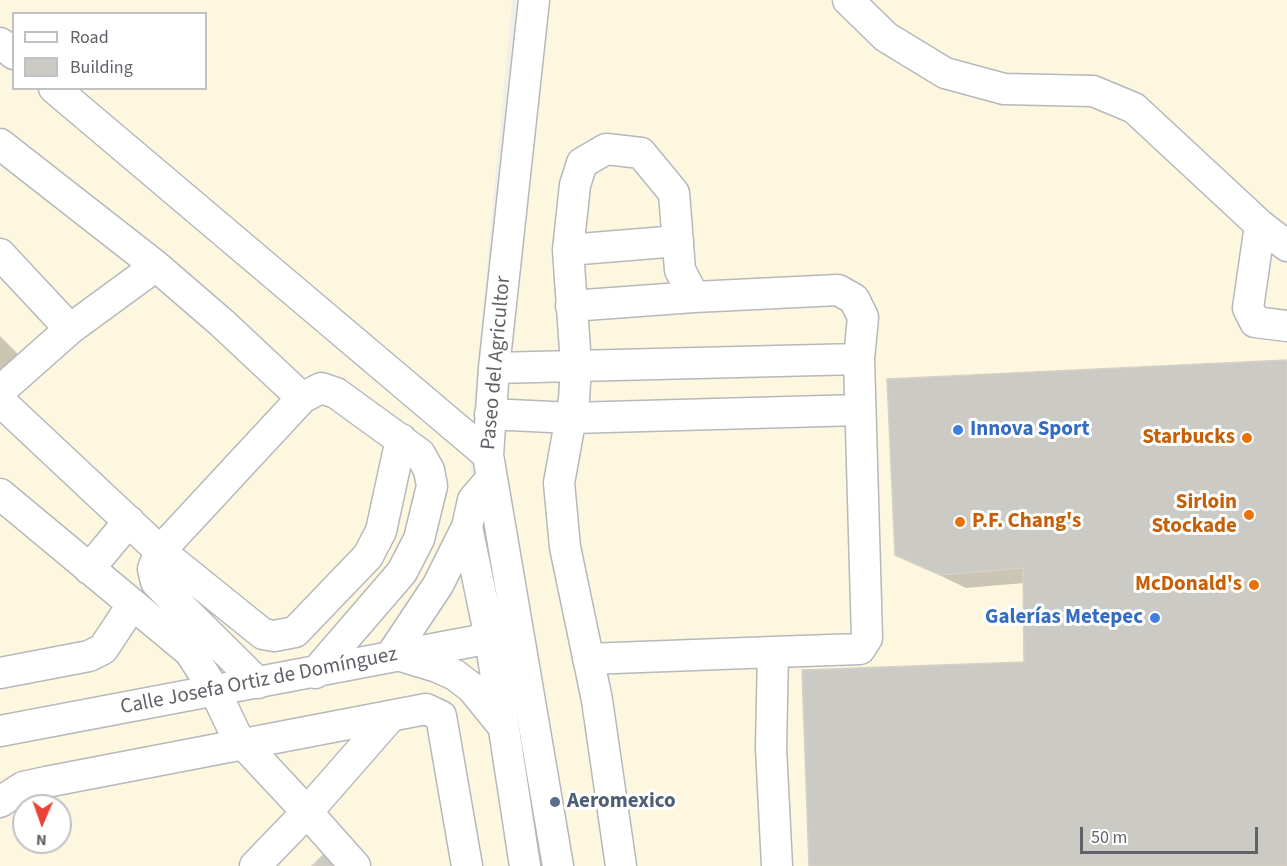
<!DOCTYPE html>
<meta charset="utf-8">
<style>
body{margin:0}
#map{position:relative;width:1287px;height:866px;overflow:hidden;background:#f1efe8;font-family:"Source Sans 3",sans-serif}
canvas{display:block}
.legend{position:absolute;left:12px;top:12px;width:195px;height:78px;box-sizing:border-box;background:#fff;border:2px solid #bfc1c3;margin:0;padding:8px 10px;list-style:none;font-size:18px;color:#5f6368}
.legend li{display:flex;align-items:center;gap:12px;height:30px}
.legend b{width:30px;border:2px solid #bfc1c3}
.north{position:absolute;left:12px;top:794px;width:60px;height:60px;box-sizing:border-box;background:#fff;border:2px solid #bfc1c3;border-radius:50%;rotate:182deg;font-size:16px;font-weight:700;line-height:24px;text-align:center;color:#5f6368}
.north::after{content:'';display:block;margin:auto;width:21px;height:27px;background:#ea4335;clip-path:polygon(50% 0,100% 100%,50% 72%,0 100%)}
.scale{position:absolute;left:1080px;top:827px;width:178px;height:27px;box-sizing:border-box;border:3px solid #5f6368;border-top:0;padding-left:8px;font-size:18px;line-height:21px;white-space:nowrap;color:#5f6368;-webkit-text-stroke:4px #fff;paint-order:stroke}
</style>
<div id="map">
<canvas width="1287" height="866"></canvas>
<ul class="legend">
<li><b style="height:8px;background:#fff"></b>Road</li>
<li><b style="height:16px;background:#cccac5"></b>Building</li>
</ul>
<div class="north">N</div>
<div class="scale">50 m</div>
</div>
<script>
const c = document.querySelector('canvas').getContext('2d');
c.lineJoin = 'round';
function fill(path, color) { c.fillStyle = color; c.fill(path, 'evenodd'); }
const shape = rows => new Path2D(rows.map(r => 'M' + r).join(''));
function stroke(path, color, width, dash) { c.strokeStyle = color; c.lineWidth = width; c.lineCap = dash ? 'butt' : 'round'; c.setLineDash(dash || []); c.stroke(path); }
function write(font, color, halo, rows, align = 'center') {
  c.font = font + ' "Source Sans 3",sans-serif'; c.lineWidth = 6; c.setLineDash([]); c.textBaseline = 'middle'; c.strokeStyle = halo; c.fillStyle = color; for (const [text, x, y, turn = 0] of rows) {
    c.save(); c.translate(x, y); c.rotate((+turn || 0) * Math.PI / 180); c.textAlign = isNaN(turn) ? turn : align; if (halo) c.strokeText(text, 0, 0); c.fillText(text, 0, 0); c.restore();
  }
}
fill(shape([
 [0,0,512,0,469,457,541,866,0,866],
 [14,14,206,14,206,88,14,88],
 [24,806,60,806,60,842,24,842],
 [545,0,1287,0,1287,866,573,866,502,454]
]), '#fef7e0');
fill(shape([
 [0,336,21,357,0,379],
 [1287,362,1287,866,810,866,1025,663,1024,583,966,588,896,554]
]), '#0003');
const building = shape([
 [1287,360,1287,866,809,866,802,670,1024,662,1023,568,940,575,895,555,887,379,1287,360],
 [327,851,341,866,312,866,327,851]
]);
fill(building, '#cccac5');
stroke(building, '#d6d1c6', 1.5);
const minor = shape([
 [534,0,494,368,488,455,558,866],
 [848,0,886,37,945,73,1004,89,1093,91,1134,108,1260,225,1287,246],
 [0,43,14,54],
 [54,88,488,455],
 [0,144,156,266,222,323,302,398,160,551,153,569,156,582,258,683],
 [1260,225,1248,308,1255,322,1287,326],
 [568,250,678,241],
 [0,254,70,329,0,391],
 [571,306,694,297],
 [70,329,156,266],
 [494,368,859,359],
 [302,398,321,388,336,393,420,454,429,470,432,486,419,539,402,572,315,673],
 [0,401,160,551,263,634,274,636,295,632,368,556,381,531,401,439],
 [490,414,571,418,860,410],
 [491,479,473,500,467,527,490,638,525,866],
 [0,494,190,652,215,691,237,737,307,812,391,716],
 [89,569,129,521],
 [390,657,438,585,467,527],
 [404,657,437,667,455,675,472,688,502,725],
 [588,659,773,652],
 [0,673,89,656,103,649,132,605],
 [0,731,517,633],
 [0,802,23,787,46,782,426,709,441,716,467,866],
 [255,866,307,812,355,866],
 [621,866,597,700,565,547,559,483,574,400,576,365,568,250,575,185,582,163,606,149,641,153,674,193,680,270,694,297,838,290,854,299,863,317,859,359,867,638,860,649,773,652,771,748,777,866]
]);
stroke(minor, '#b5b8bc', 33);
stroke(minor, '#fff', 30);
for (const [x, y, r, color] of [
 [958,430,6,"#3f7fe0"],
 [1247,438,6,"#e8710a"],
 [1249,515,6,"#e8710a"],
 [960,522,6,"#e8710a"],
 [1254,585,6,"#e8710a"],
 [1155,618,6,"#3f7fe0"],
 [555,802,6,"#5c6f8a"]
]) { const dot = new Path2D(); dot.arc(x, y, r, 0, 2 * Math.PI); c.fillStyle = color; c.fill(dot); stroke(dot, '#fff', 2); }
write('21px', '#5f6368', '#fff', [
 ["Paseo del Agricultor",497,363,-85],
 ["Calle Josefa Ortiz de Domínguez",259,682,-11]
]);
write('bold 21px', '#366cbe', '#fff', [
 ["Innova Sport",970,430],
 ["Galerías Metepec",1143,618,"right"]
], 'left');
write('bold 21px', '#c56008', '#fff', [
 ["Starbucks",1235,438],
 ["Sirloin",1237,503],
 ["Stockade",1237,527],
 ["P.F. Chang's",972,522,"left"],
 ["McDonald's",1242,585]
], 'right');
write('bold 21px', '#4e5e75', '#fff', [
 ["Aeromexico",567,802]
], 'left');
</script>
